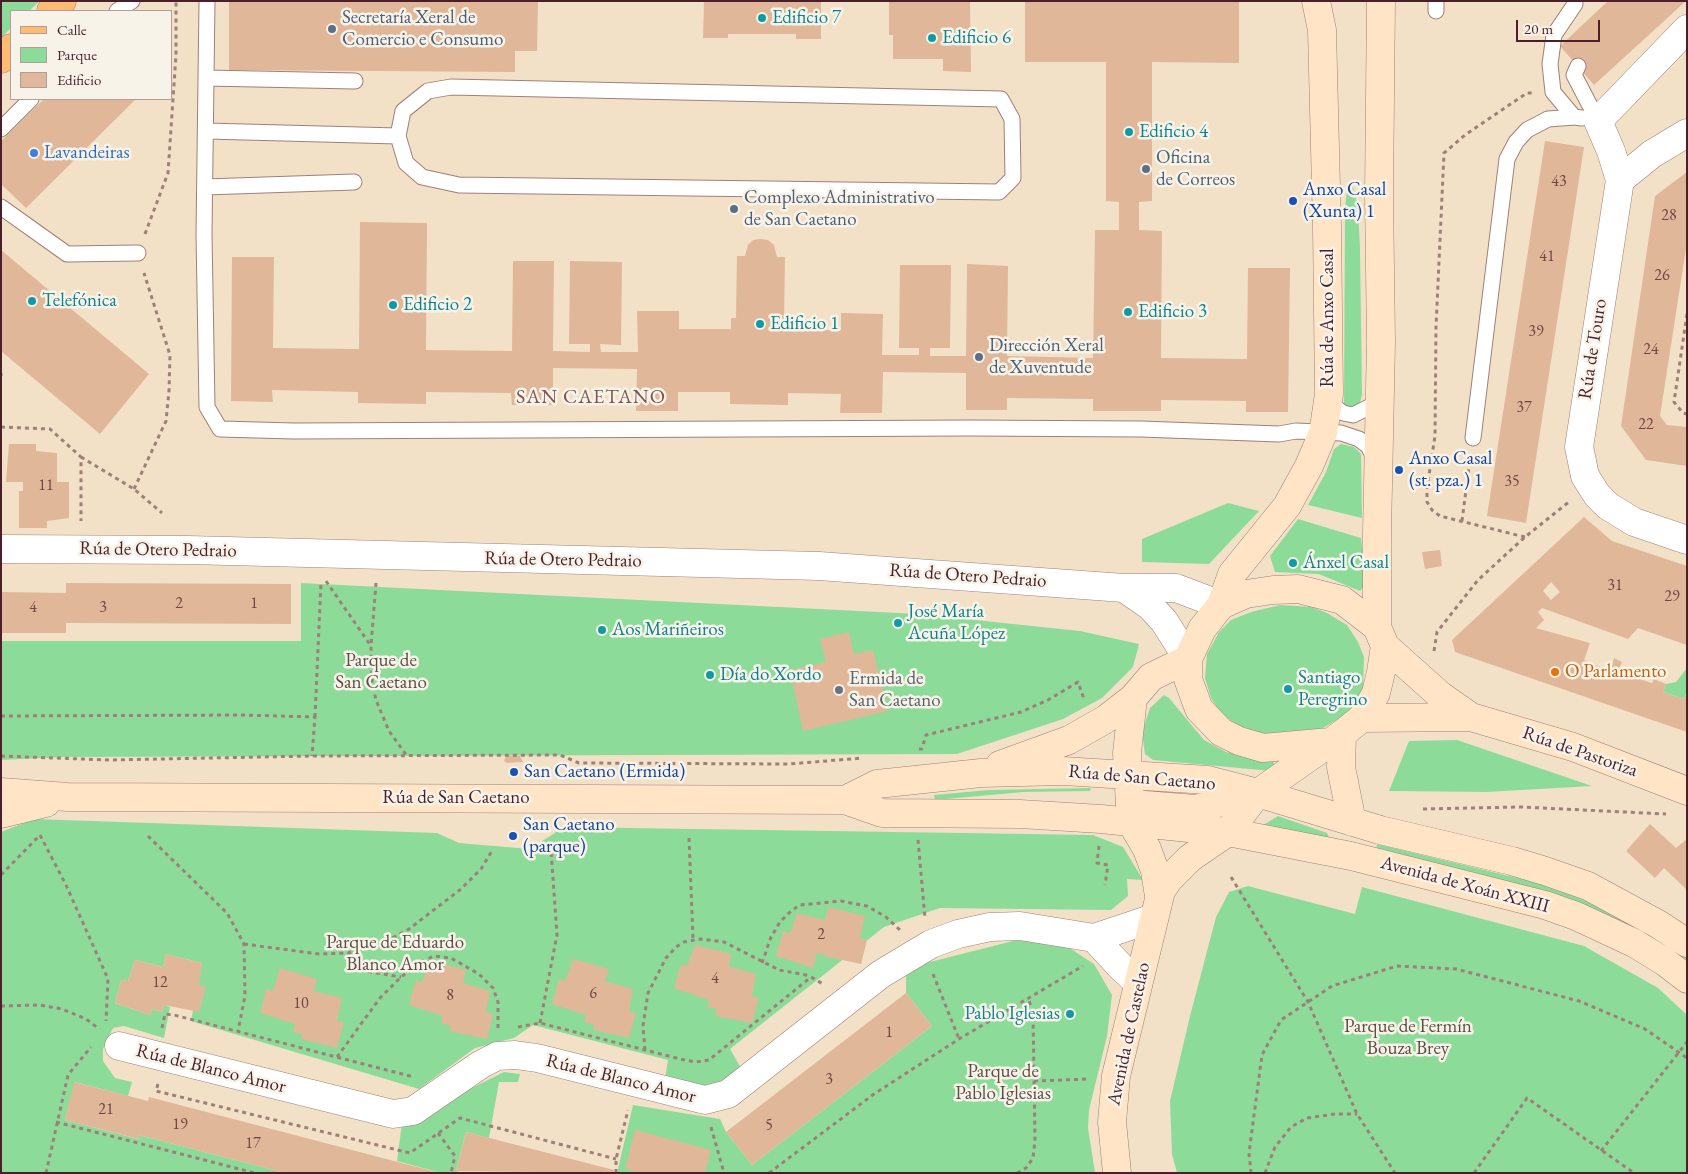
<!DOCTYPE html>
<meta charset="utf-8">
<style>
body{margin:0}
#map{position:relative;width:1688px;height:1174px;overflow:hidden;background:#f3e1c7;font-family:"EB Garamond",serif}
canvas{display:block}
.frame{position:absolute;inset:0;border:2px solid #4a1f2b;pointer-events:none}
.legend{position:absolute;left:10px;top:10px;width:162px;height:90px;box-sizing:border-box;background:#f7f3e8;border:1px solid #b29e9c;margin:0;padding:6px 9px;list-style:none;font-size:15px;color:#4a1f2b}
.legend li{display:flex;align-items:center;gap:10px;height:25px}
.legend b{width:25px;border:1px solid #b29e9c}
.scale{position:absolute;left:1516px;top:20px;width:84px;height:22px;box-sizing:border-box;border:2px solid #4a1f2b;border-top:0;padding-left:6px;font-size:15px;line-height:18px;white-space:nowrap;color:#4a1f2b;-webkit-text-stroke:4px #f7f3e8;paint-order:stroke}
</style>
<div id="map">
<canvas width="1688" height="1174"></canvas>
<div class="frame"></div>
<ul class="legend">
<li><b style="height:6px;background:#febc70"></b>Calle</li>
<li><b style="height:14px;background:#8ddb99"></b>Parque</li>
<li><b style="height:14px;background:#e0b799"></b>Edificio</li>
</ul>
<div class="scale">20 m</div>
</div>
<script>
const c = document.querySelector('canvas').getContext('2d');
c.lineJoin = 'round';
function fill(path, color) { c.fillStyle = color; c.fill(path, 'evenodd'); }
const shape = rows => new Path2D(rows.map(r => 'M' + r).join(''));
function stroke(path, color, width, dash) { c.strokeStyle = color; c.lineWidth = width; c.lineCap = dash ? 'butt' : 'round'; c.setLineDash(dash || []); c.stroke(path); }
function write(font, color, halo, rows, align = 'center') {
  c.font = font + ' "EB Garamond",serif'; c.lineWidth = 5; c.setLineDash([]); c.textBaseline = 'middle'; c.strokeStyle = halo; c.fillStyle = color; for (const [text, x, y, turn = 0] of rows) {
    c.save(); c.translate(x, y); c.rotate((+turn || 0) * Math.PI / 180); c.textAlign = isNaN(turn) ? turn : align; if (halo) c.strokeText(text, 0, 0); c.fillText(text, 0, 0); c.restore();
  }
}
fill(shape([
 [1,1,40,1,29,11,11,11,11,28,1,38],
 [1352,183,1358,207,1360,249,1362,395,1359,406,1344,406,1345,210,1347,188],
 [1341,444,1354,447,1361,454,1362,518,1308,505,1326,472,1334,449],
 [1228,503,1259,511,1209,564,1142,562,1142,539],
 [1298,519,1361,538,1366,584,1360,591,1319,574,1275,572,1270,556],
 [301,583,918,614,1080,631,1139,644,1133,667,1102,698,1063,719,957,754,63,757,1,760,1,641,301,641],
 [1280,605,1312,607,1327,613,1347,625,1358,642,1364,657,1363,692,1357,703,1347,714,1323,728,1301,733,1261,733,1240,726,1222,715,1211,698,1205,678,1207,654,1219,632,1231,620,1251,612],
 [1687,668,1687,691,1684,699,1663,692,1666,684,1676,682],
 [1164,695,1169,698,1204,740,1226,752,1272,761,1277,766,1271,771,1153,760,1145,754,1142,732,1150,708],
 [1457,740,1592,786,1487,792,1389,791,1409,741],
 [1091,788,1090,791,1023,792,935,800,934,795,989,790],
 [1278,816,1327,833,1331,842,1260,827],
 [34,819,437,833,459,843,530,849,564,827,1093,835,1123,847,1143,880,1127,879,1128,896,1111,910,940,908,884,927,730,1049,741,1068,721,1082,698,1090,665,1079,668,1060,533,1025,514,1038,475,1048,419,1089,191,1021,202,963,166,954,163,967,135,960,128,981,121,980,115,1003,150,1015,152,1009,162,1012,164,1005,170,1007,164,1038,124,1026,113,1028,103,1049,103,1061,115,1078,132,1082,128,1096,75,1082,65,1120,138,1139,139,1135,285,1173,1,1173,1,832],
 [1377,844,1534,882,1571,895,1601,907,1659,938,1687,958,1687,965,1376,854],
 [1248,886,1355,914,1362,887,1584,946,1658,988,1687,1015,1687,1173,1177,1173,1172,1154,1170,1101,1190,1016,1216,917,1229,892],
 [1021,939,1065,945,1094,964,1112,995,1107,1036,1089,1110,1088,1128,1095,1173,617,1173,633,1105,720,1119,726,1132,752,1165,932,1026,906,993,906,968],
 [504,1072,520,1074,518,1082,499,1082,489,1138,466,1132,456,1171,463,1173,441,1173,397,1161,402,1123]
]), '#8ddb99');
fill(shape([
 [229,1,538,1,537,51,515,51,515,72,229,70],
 [704,1,821,1,821,39,796,39,796,34,728,34,728,38,703,38],
 [889,1,970,1,971,72,943,71,943,59,893,59,893,35,889,35],
 [1025,1,1239,1,1239,63,1152,62,1152,201,1139,202,1139,230,1162,231,1161,358,1247,359,1248,268,1290,268,1288,412,1246,412,1246,401,1161,400,1161,411,1093,411,1093,399,1007,398,1007,410,966,410,966,373,883,372,882,413,840,413,841,394,788,393,788,405,730,404,730,392,678,392,678,411,636,411,637,369,553,368,553,405,512,405,511,393,426,392,426,404,358,403,358,392,272,390,273,402,231,401,232,257,274,257,273,348,359,349,360,222,427,223,426,350,512,351,513,261,554,261,553,351,590,352,590,344,569,344,570,261,622,262,621,345,600,344,601,352,638,352,637,311,679,311,679,329,731,329,731,318,736,318,737,256,745,256,748,245,753,240,760,239,768,240,774,245,777,257,785,257,784,319,789,319,789,330,841,330,841,313,883,314,882,355,919,355,919,348,899,348,900,265,951,265,950,348,930,348,930,356,966,356,967,264,1008,266,1007,356,1093,358,1095,230,1119,230,1119,202,1106,201,1106,62,1025,62],
 [1608,1,1686,1,1594,85,1560,46],
 [44,99,136,99,26,208,1,184,1,141],
 [1545,141,1584,147,1526,523,1487,516],
 [1687,172,1687,242,1660,416,1667,425,1687,427,1687,466,1646,460,1621,426,1655,196],
 [1,250,149,374,100,434,1,351],
 [9,444,36,444,36,451,57,453,57,482,69,482,69,518,47,521,47,528,19,528,19,491,23,491,23,482,6,482],
 [1584,517,1612,541,1687,566,1687,645,1638,628,1628,639,1542,608,1538,612,1544,620,1536,628,1590,643,1584,660,1600,667,1611,670,1614,658,1622,662,1618,672,1652,683,1654,679,1666,684,1663,692,1684,699,1687,692,1687,732,1455,652,1452,640],
 [1551,582,1560,592,1551,600,1543,591],
 [1440,550,1442,566,1425,569,1422,552],
 [66,583,291,584,291,624,66,623,66,633,1,633,1,592,66,593],
 [849,632,854,654,873,650,888,711,803,731,790,670,826,662,820,639],
 [506,756,520,756,523,762,507,763,504,761],
 [1650,824,1676,848,1687,839,1687,890,1664,868,1655,878,1626,851],
 [828,907,865,916,860,938,867,940,861,964,824,956,824,955,817,953,813,968,776,956,783,931,790,933,797,913,825,920],
 [695,945,732,954,728,966,756,974,752,996,759,998,752,1023,715,1016,717,1009,707,1007,709,1000,674,988,681,964,687,966],
 [166,954,202,963,199,985,206,987,199,1012,164,1005,162,1012,152,1009,150,1015,115,1003,121,980,128,981,135,960,163,967],
 [573,959,609,969,605,981,633,989,629,1011,636,1013,629,1038,593,1030,594,1025,584,1022,586,1015,552,1004,559,979,565,981],
 [430,960,466,970,463,983,490,991,486,1012,493,1014,487,1039,449,1031,451,1026,441,1023,443,1016,409,1005,416,980,422,982],
 [280,968,317,979,314,991,342,998,337,1021,344,1022,337,1048,301,1039,302,1034,293,1032,295,1024,260,1013,266,989,273,991],
 [906,993,932,1026,752,1165,726,1132],
 [74,1082,148,1101,149,1097,440,1173,285,1173,139,1135,139,1139,65,1120],
 [635,1130,711,1150,705,1173,639,1173,625,1169],
 [466,1132,614,1170,613,1173,456,1171]
]), '#e0b799');
const lane = shape([
 [207,1,204,234,207,407,220,429,294,431,970,428,1141,429,1279,434,1296,431,1341,433,1359,439,1368,446,1376,461],
 [1436,1,1436,11],
 [1575,4,1554,35,1550,64,1553,92,1574,117,1582,118],
 [117,11,132,1],
 [1578,66,1574,75,1598,121],
 [206,78,355,81],
 [451,87,1001,99,1012,119,1013,178,999,192,459,185,422,177,406,163,398,136,403,111,428,91,451,87],
 [1,129,31,99],
 [206,131,398,136],
 [205,187,354,182],
 [1,207,67,254,138,253],
 [1329,396,1335,407,1343,413,1353,415,1371,406,1380,396],
 [1473,438,1507,159,1516,142,1527,130,1548,119,1574,117]
]);
const street = shape([
 [1687,133,1652,154,1620,180,1579,447,1585,476,1597,495,1608,506,1634,522,1687,540],
 [1620,180,1611,151,1598,121,1687,29],
 [1,549,188,550,819,566,1124,588,1176,588,1221,605],
 [1124,588,1150,606,1164,621,1188,659],
 [1094,938,1119,965,1138,983],
 [119,1046,393,1114,413,1111,480,1065,497,1056,515,1055,537,1058,705,1100,728,1094,881,974,931,944,958,934,990,927,1020,926,1094,938,1154,918]
]);
const secondary = shape([
 [1221,605,1232,574,1287,506,1309,466,1323,433,1325,421,1329,394,1327,227,1322,30,1316,1],
 [1377,627,1377,533,1381,342,1379,195,1381,1],
 [1385,646,1441,696,1471,717],
 [1133,698,1127,753,1131,822,1147,849,1155,871,1159,896],
 [1362,718,1471,717,1573,747,1687,791],
 [1342,734,1341,767,1352,822],
 [1000,765,1069,740,1106,719,1133,698,1151,677,1188,659],
 [1,792,67,797,845,800,882,813,1020,814,1101,819,1228,832,1351,856,1545,905,1576,916,1634,943,1665,962,1687,979],
 [845,800,877,784,981,773,1063,771,1208,780,1258,793,1380,830,1512,861,1545,871,1588,886,1658,924,1687,943],
 [1132,804,1195,809,1254,794],
 [1,814,46,803],
 [1117,1173,1112,1122,1116,1076,1161,891,1169,879,1190,858,1228,832,1258,793,1342,734,1362,718,1376,693,1381,672,1385,646,1377,627,1342,600,1298,589,1273,590,1246,594,1221,605,1202,629,1188,659,1188,679,1199,709,1221,732,1239,741,1263,748,1330,742]
]);
const primary = shape([
 [51,11,62,1],
 [1,59,11,48]
]);
stroke(lane, '#9e8079', 17);
stroke(street, '#9e8079', 29);
stroke(secondary, '#9e8079', 29);
stroke(primary, '#9e8079', 29);
stroke(shape([
 [145,234,168,173,176,55,176,1],
 [1687,314,1674,402,1683,413,1687,414],
 [1,373,1,376],
 [1,427,50,429,81,457,81,521],
 [81,457,134,489,162,513],
 [134,489,166,421,169,391,170,355,144,273],
 [1462,521,1470,459],
 [1525,537,1440,516,1432,510,1427,502,1427,488,1435,436,1436,327,1444,153,1465,135,1527,93,1532,93],
 [326,581,371,646],
 [376,583,371,646,372,682,376,700,389,731,407,756],
 [1434,651,1437,632,1478,580,1525,537,1570,501],
 [1,716,243,715,315,717,312,756],
 [315,717,321,582],
 [919,749,922,749,926,735,1021,712,1048,700,1078,682,1084,699],
 [1,756,109,760,312,756,560,755,579,763,789,764,863,758],
 [1423,809,1521,807,1666,814],
 [40,835,66,885,108,979,106,1021],
 [148,836,227,913,244,944,245,996,238,1031],
 [689,838,693,939],
 [918,840,925,918],
 [1099,846,1097,863,1108,865,1105,885],
 [1,875,40,835],
 [1231,877,1308,1002,1357,1114,1395,1173],
 [244,944,319,954,348,953,385,942,409,929,461,889,481,869,493,849],
 [348,953,353,969,401,977],
 [762,963,771,937,780,922,791,911,800,905,841,901,867,906,886,917,901,931],
 [933,974,959,1039],
 [1,1006,39,1005,62,1009,86,1019,98,1028],
 [540,1023,557,935,551,850],
 [518,1027,540,1023,680,1059,696,1062,709,1060,811,977,823,984],
 [162,1028,165,1014,174,1015,414,1077],
 [645,1050,643,1026,648,993,666,958,676,947,684,942,700,939,724,942,779,970,811,976],
 [337,1057,380,998,401,977,423,961,434,956,451,958,479,974,493,988,498,1002,498,1028],
 [1034,1081,1089,1079],
 [158,1084,156,1091,410,1153,460,1118,616,1159],
 [56,1122,255,1173],
 [711,1127,724,1173],
 [438,1133,455,1156,451,1173],
 [1601,1151,1687,1042],
 [46,1173,68,1075,91,1047],
 [616,1173,616,1159,628,1110],
 [769,1173,874,1094,959,1039,1083,966],
 [1017,1173,1026,1168,1033,1158,1035,1140,1033,1013,1028,997],
 [1251,1173,1249,1153,1262,1055,1281,1020,1332,986,1397,966,1456,969,1579,1001,1645,1029,1687,1058],
 [1265,1173,1275,1147,1291,1127,1307,1118,1335,1114,1357,1114],
 [1474,1173,1527,1098,1634,1173]
]), '#9e8079', 3, [4, 4]);
stroke(lane, '#fff', 15);
stroke(street, '#fff', 28);
stroke(secondary, '#ffe4c6', 28);
stroke(primary, '#febc70', 28);
for (const [x, y, r, color] of [
 [762,18,5,"#0f9aa8"],
 [332,29,5,"#5c6f8a"],
 [932,38,5,"#0f9aa8"],
 [1129,132,5,"#0f9aa8"],
 [34,153,5,"#3f7fe0"],
 [1146,169,5,"#5c6f8a"],
 [1293,201,5,"#1a4fb4"],
 [734,209,5,"#5c6f8a"],
 [32,301,5,"#0f9aa8"],
 [393,305,5,"#0f9aa8"],
 [1128,312,5,"#0f9aa8"],
 [760,324,5,"#0f9aa8"],
 [979,357,5,"#5c6f8a"],
 [1399,470,5,"#1a4fb4"],
 [1293,563,5,"#0f9aa8"],
 [898,623,5,"#0f9aa8"],
 [602,630,5,"#0f9aa8"],
 [1555,672,5,"#e8710a"],
 [710,675,5,"#0f9aa8"],
 [1288,689,5,"#0f9aa8"],
 [839,690,5,"#6b7280"],
 [514,772,5,"#1a4fb4"],
 [513,836,5,"#1a4fb4"],
 [1070,1014,5,"#0f9aa8"]
]) { const dot = new Path2D(); dot.arc(x, y, r, 0, 2 * Math.PI); c.fillStyle = color; c.fill(dot); stroke(dot, '#f7f3e8', 2); }
write('16px', '#704546', null, [
 ["43",1559,182],
 ["28",1669,216],
 ["41",1547,257],
 ["26",1662,276],
 ["39",1536,332],
 ["24",1651,350],
 ["37",1524,408],
 ["22",1646,425],
 ["35",1512,482],
 ["11",46,486],
 ["31",1615,586],
 ["29",1672,597],
 ["2",179,604],
 ["1",254,604],
 ["4",33,608],
 ["3",103,608],
 ["2",821,935],
 ["4",715,979],
 ["12",160,983],
 ["6",593,994],
 ["8",450,996],
 ["10",301,1004],
 ["1",889,1033],
 ["3",829,1080],
 ["21",106,1110],
 ["19",180,1125],
 ["5",769,1126],
 ["17",253,1144]
]);
write('19px', '#4e5e75', '#f7f3e8', [
 ["Secretaría Xeral de",342,18],
 ["Comercio e Consumo",342,40],
 ["Oficina",1156,158],
 ["de Correos",1156,180],
 ["Complexo Administrativo",744,198],
 ["de San Caetano",744,220],
 ["Dirección Xeral",989,346],
 ["de Xuventude",989,368]
], 'left');
write('19px', '#0d838f', '#f7f3e8', [
 ["Edificio 7",772,18],
 ["Edificio 6",942,38],
 ["Edificio 4",1139,132],
 ["Telefónica",42,301],
 ["Edificio 2",403,305],
 ["Edificio 3",1138,312],
 ["Edificio 1",770,324],
 ["Ánxel Casal",1303,563],
 ["José María",908,612],
 ["Acuña López",908,634],
 ["Aos Mariñeiros",612,630],
 ["Día do Xordo",720,675],
 ["Santiago",1298,678],
 ["Peregrino",1298,700],
 ["Pablo Iglesias",1060,1014,"right"]
], 'left');
write('19px', '#366cbe', '#f7f3e8', [
 ["Lavandeiras",44,153]
], 'left');
write('19px', '#164399', '#f7f3e8', [
 ["Anxo Casal",1303,190],
 ["(Xunta) 1",1303,212],
 ["Anxo Casal",1409,459],
 ["(st. pza.) 1",1409,481],
 ["San Caetano (Ermida)",524,772],
 ["San Caetano",523,825],
 ["(parque)",523,847]
], 'left');
write('19px', '#4a1f2b', '#f7f3e8', [
 ["Rúa de Anxo Casal",1328,318,-90],
 ["Rúa de Touro",1593,349,-81],
 ["Rúa de Otero Pedraio",158,550,1],
 ["Rúa de Otero Pedraio",563,560,1],
 ["Rúa de Otero Pedraio",968,576,4],
 ["Rúa de Pastoriza",1580,752,19],
 ["Rúa de San Caetano",1142,778,5],
 ["Rúa de San Caetano",456,798],
 ["Avenida de Xoán XXIII",1465,885,15],
 ["Avenida de Castelao",1129,1034,-78],
 ["Rúa de Blanco Amor",211,1069,14],
 ["Rúa de Blanco Amor",621,1079,14]
]);
write('19px', '#5b4e46', '#f7f3e8', [
 ["Parque de",381,661],
 ["San Caetano",381,683],
 ["Parque de Eduardo",395,943],
 ["Blanco Amor",395,965],
 ["Parque de Fermín",1408,1027],
 ["Bouza Brey",1408,1049],
 ["Parque de",1003,1072],
 ["Pablo Iglesias",1003,1094]
]);
write('19px', '#c56008', '#f7f3e8', [
 ["O Parlamento",1565,672]
], 'left');
write('19px', '#5b616d', '#f7f3e8', [
 ["Ermida de",849,679],
 ["San Caetano",849,701]
], 'left');
c.letterSpacing = '1px';
write('20px', '#7e5452', '#f7f3e8', [
 ["SAN CAETANO",591,398]
]);
c.letterSpacing = '0px';
</script>
